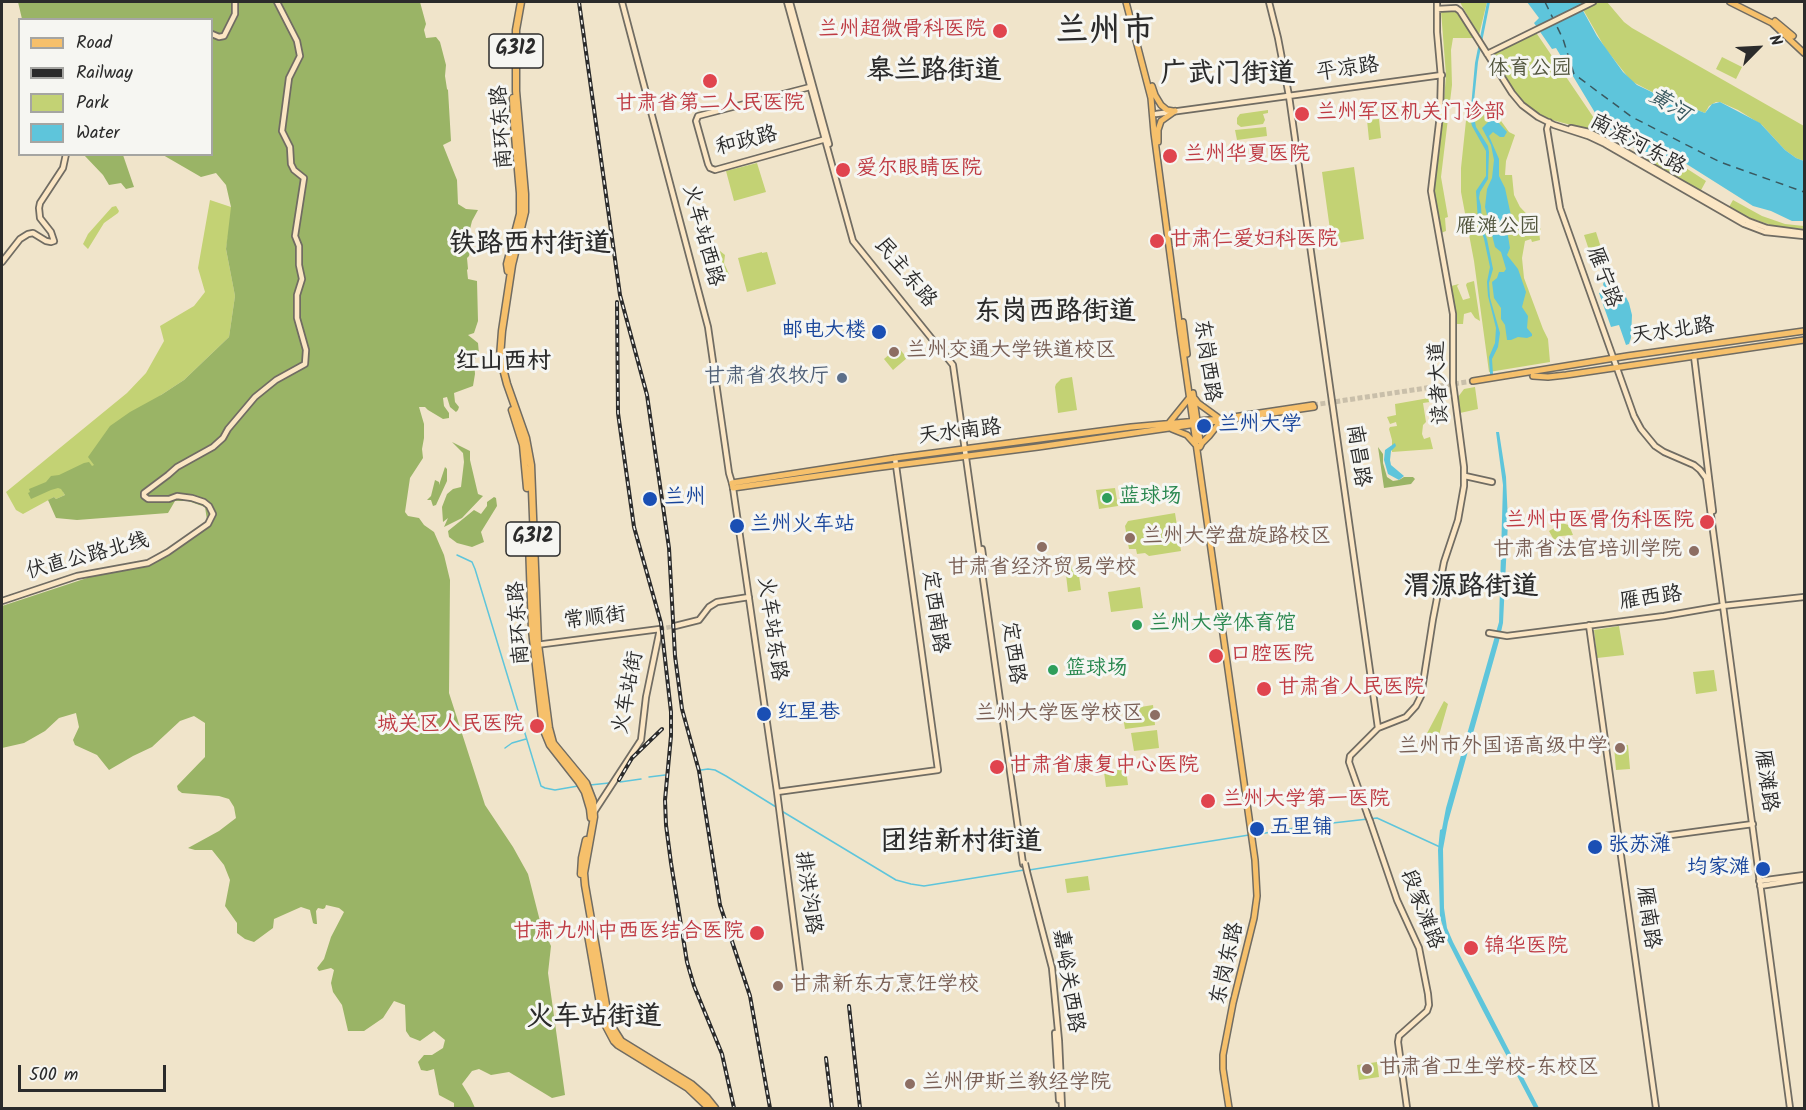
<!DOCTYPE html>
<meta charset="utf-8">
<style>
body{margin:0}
#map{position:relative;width:1806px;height:1110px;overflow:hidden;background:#f0e4ca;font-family:Kalam,sans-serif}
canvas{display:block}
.frame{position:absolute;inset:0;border:3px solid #2b2b2b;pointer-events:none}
.legend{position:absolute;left:18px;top:18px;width:195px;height:138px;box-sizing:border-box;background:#f6f6f2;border:2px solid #a5a5a2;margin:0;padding:8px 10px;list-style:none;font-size:18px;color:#2b2b2b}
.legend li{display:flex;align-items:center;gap:12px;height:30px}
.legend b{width:30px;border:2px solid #a5a5a2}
.north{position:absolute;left:1728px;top:18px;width:60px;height:60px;-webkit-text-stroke:4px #f6f6f2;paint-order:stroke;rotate:66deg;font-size:16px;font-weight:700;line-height:24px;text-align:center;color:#2b2b2b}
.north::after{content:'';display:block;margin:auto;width:21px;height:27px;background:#2b2b2b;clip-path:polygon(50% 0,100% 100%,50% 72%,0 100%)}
.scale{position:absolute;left:18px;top:1065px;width:148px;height:27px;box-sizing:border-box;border:3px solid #2b2b2b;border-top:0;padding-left:8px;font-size:18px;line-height:21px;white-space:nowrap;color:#2b2b2b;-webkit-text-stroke:4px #f6f6f2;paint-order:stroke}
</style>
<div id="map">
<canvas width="1806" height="1110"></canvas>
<div class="frame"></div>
<ul class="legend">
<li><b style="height:8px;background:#f6c06b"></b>Road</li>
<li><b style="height:8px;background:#2b2b2b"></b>Railway</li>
<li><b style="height:16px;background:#c3d274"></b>Park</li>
<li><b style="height:16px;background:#5ec5db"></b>Water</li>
</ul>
<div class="north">N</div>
<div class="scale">500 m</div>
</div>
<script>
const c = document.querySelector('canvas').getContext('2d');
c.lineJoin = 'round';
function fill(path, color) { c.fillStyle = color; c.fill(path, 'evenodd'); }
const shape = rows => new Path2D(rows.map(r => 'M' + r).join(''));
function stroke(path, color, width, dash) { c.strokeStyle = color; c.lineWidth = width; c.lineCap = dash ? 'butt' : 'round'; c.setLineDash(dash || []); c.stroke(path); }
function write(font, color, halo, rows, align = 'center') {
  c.font = font + ' Kalam,"LXGW WenKai TC",sans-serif'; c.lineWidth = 6; c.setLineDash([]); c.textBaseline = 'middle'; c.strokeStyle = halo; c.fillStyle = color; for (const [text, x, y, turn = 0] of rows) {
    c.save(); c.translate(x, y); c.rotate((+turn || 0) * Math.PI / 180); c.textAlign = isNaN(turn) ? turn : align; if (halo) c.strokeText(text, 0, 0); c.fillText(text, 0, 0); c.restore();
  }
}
fill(shape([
 [1460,2,1487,2,1479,35,1462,6],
 [1591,2,1607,2,1624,22,1632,28,1804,126,1804,161,1796,158,1785,150,1762,125,1738,110,1720,102,1716,102,1709,106,1705,113,1658,95,1631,81,1605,48,1581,6],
 [1441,11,1456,11,1473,38,1453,38,1451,50,1452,85,1441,177,1448,217,1445,218,1446,231,1441,233,1434,190,1443,113,1446,75],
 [1535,31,1598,124,1617,142,1617,144,1593,131,1545,118,1524,104,1509,86,1490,52],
 [1722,57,1742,67,1736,79,1716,69],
 [1268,110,1268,113,1263,114,1265,120,1263,124,1241,127,1237,124,1237,118,1240,114],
 [1467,111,1496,114,1509,132,1515,135,1506,161,1505,175,1512,175,1514,195,1520,207,1541,229,1539,231,1540,240,1532,242,1531,239,1525,241,1522,258,1524,278,1543,329,1548,339,1550,362,1489,372,1474,261,1461,192,1461,168],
 [1379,119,1381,138,1369,140,1367,120],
 [1266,127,1267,136,1237,140,1235,130],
 [1644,159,1675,161,1706,181,1700,192],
 [757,163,766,192,734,201,726,171],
 [1354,167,1364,239,1332,244,1322,172],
 [210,200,231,207,231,218,226,249,235,296,229,337,184,380,161,395,109,463,63,492,65,495,56,499,54,497,23,514,16,510,6,492,127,393,146,373,164,341,160,326,194,306,205,292,198,268],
 [1733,200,1762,216,1785,224,1804,226,1804,229,1777,227,1747,217,1729,207],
 [116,206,119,211,118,213,104,223,88,249,83,244,88,234,112,207],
 [1596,232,1606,263,1593,268,1589,257,1591,256,1584,235],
 [720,251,725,255,724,263,729,274,726,281,723,283,716,279,712,264,713,258],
 [762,252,762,253,767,252,776,284,747,292,738,258],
 [1474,281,1480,321,1475,318,1471,312,1464,314,1463,324,1457,324,1451,286,1459,284,1457,286,1463,300,1470,298,1466,285,1467,283],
 [898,347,907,358,893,370,884,359],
 [1072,377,1077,410,1058,413,1055,387,1056,384,1061,379],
 [1475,387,1478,409,1460,413,1458,397,1464,389],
 [1429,398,1430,402,1423,403,1426,422,1423,425,1422,434,1424,439,1430,437,1433,449,1392,452,1392,440,1389,429,1390,427,1397,426,1396,422,1390,424,1387,417,1396,415,1395,404],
 [1115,488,1118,506,1099,509,1096,490],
 [1555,510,1560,520,1565,524,1569,525,1573,535,1561,536,1554,540,1549,531,1556,527,1556,520,1551,512],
 [1175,513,1181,551,1149,556,1145,553,1137,554,1136,549,1129,549,1125,526,1128,521],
 [1070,556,1072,569,1078,568,1081,590,1068,592,1064,557],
 [1140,587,1143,608,1111,612,1108,592],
 [1619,626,1624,655,1597,658,1594,630],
 [1714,670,1717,691,1696,694,1693,672],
 [1444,701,1448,704,1435,749,1424,739],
 [1153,705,1155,725,1125,729,1122,710],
 [1157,730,1159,748,1134,751,1131,733],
 [1628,745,1630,769,1616,770,1614,746],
 [1126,769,1128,785,1106,787,1104,772],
 [1088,876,1090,890,1067,893,1065,879],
 [1377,1062,1379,1077,1359,1080,1357,1065]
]), '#c3d274');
fill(shape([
 [18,2,420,2,426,24,424,30,426,38,436,37,440,42,446,65,445,76,447,89,448,90,451,141,443,145,457,180,458,204,466,209,478,210,472,221,468,237,470,250,469,256,467,258,468,269,467,270,468,279,477,281,478,321,474,333,468,335,478,343,479,354,474,360,475,374,473,386,454,393,455,402,459,407,458,410,456,412,450,407,447,397,443,398,444,406,449,413,449,418,443,419,428,410,425,407,419,407,424,424,424,438,422,449,423,458,410,478,405,512,408,516,419,518,424,525,434,532,444,555,450,580,449,693,485,805,513,847,528,874,541,925,551,946,548,973,565,1095,552,1098,509,1072,491,1075,479,1069,472,1071,462,1084,470,1097,475,1108,454,1108,454,1103,439,1095,434,1069,427,1071,421,1070,418,1062,424,1055,432,1055,443,1048,445,1040,434,1031,420,1041,410,1037,406,1031,405,1005,394,1001,383,1018,364,1031,348,1031,342,1005,333,992,331,983,334,970,331,968,319,971,317,968,324,959,331,937,344,912,339,908,326,905,325,908,323,909,318,908,316,911,317,924,315,924,313,923,310,910,301,907,274,919,273,928,254,942,245,939,237,933,237,923,225,906,230,880,224,865,212,850,195,850,188,848,219,831,236,818,234,807,229,799,219,796,182,793,178,790,177,786,205,757,205,723,194,716,180,721,152,747,133,756,109,770,97,755,75,745,73,740,79,727,76,713,59,718,45,731,24,743,2,748,2,606,90,577,149,566,193,537,207,520,205,507,188,501,175,501,168,513,77,520,56,518,48,500,54,497,56,499,65,495,61,489,58,488,51,490,31,499,28,493,30,492,29,489,46,482,51,476,59,475,84,463,89,462,92,466,94,465,88,457,110,426,130,412,161,395,184,380,229,337,235,296,226,249,231,207,226,185,216,173,201,177,163,155,212,154,212,20,22,19],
 [84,155,123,155,134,187,126,189,121,183,109,185,103,175],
 [452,442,470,451,470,460,478,494,483,496,462,518,444,527,448,518,443,522,442,507,447,494,453,489,461,487,464,462,463,453],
 [1378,447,1383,454,1383,463,1387,477,1393,481,1399,480,1404,477,1413,477,1415,479,1411,484,1384,488],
 [445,467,447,469,447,481,436,505,433,506,431,500,427,500,431,496,435,480,439,482,439,485],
 [494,497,496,498,497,506,481,532,484,542,472,547,457,543,449,537,448,531,474,510,481,514,487,506,487,502]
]), '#9ab466');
fill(shape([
 [1487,2,1490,2,1478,62,1473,111,1476,127,1488,146,1489,152,1488,179,1480,192,1479,198,1481,206,1482,226,1487,239,1493,269,1489,283,1490,298,1500,333,1498,347,1492,359,1493,374,1490,374,1489,357,1495,343,1496,328,1488,296,1487,282,1490,267,1484,239,1478,221,1476,191,1486,176,1486,151,1472,126,1470,118,1475,63],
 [1527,2,1583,2,1581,7,1597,36,1623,72,1637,85,1658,95,1705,113,1712,104,1720,102,1760,123,1785,150,1796,158,1804,161,1804,221,1792,221,1771,211,1753,206,1677,158,1648,153,1633,147,1619,139,1597,116,1556,48,1552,49,1534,23,1539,18],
 [1489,121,1497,121,1507,132,1504,137,1500,137,1493,132,1489,136,1499,159,1499,176,1505,188,1513,225,1510,225,1510,229,1507,230,1510,248,1507,255,1518,269,1526,292,1522,307,1528,316,1527,328,1532,334,1532,336,1527,338,1518,337,1511,340,1507,340,1505,325,1501,319,1501,308,1494,298,1492,282,1497,278,1499,272,1504,272,1506,269,1501,252,1495,247,1485,207,1487,189,1492,178,1494,160,1491,145,1482,128],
 [1612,280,1623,291,1629,303,1632,315,1631,338,1629,344,1626,345,1619,325,1611,327,1599,293,1605,290,1603,284,1604,282],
 [1496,432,1499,432,1506,477,1508,522,1503,623,1499,641,1448,822,1443,849,1444,908,1447,928,1453,942,1539,1108,1534,1108,1483,1011,1447,940,1440,917,1438,850,1440,830,1442,829,1446,808,1499,622,1503,485],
 [1395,443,1396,446,1391,451,1390,460,1391,465,1404,476,1399,480,1388,474,1384,460,1385,450]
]), '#5ec5db');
stroke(shape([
 [457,555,472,562,475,569,541,786,545,788,555,790,578,786],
 [505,748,512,743,526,739],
 [701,770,708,769,715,770,726,776,776,807],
 [649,777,665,775],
 [620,782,641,779],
 [590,785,609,783],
 [780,810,896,880,911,884,924,886,1024,870],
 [1254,835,1306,826,1377,818,1440,847],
 [1029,870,1249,835]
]), '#5ec5db', 1.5);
stroke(shape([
 [1545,2,1563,39,1574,74,1632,117,1720,162,1804,192]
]), '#3a5960', 1.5, [8, 6]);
stroke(shape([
 [660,629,675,626]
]), '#c9bfaa', 4.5, [4.5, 2]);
stroke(shape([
 [1313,405,1473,381]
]), '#c9bfaa', 5, [5, 2.5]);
const secondary = shape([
 [622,2,708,327,729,473,732,483],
 [787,2,853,241,953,365,1023,864],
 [790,2,829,144],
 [1269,2,1278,38,1289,96,1378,728],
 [1437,9,1456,8,1460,11,1512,93,1522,105,1538,117,1554,125,1588,136,1605,144,1744,224,1765,232,1804,236],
 [212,34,219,37,224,36,235,14,235,2],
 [1487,54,1593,2],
 [810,87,698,116,696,121,708,164,710,168,715,170,826,139],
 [1156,114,1442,75],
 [1549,122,1547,129,1560,208,1634,416,1641,429,1655,446,1664,452,1694,465,1700,470,1706,478,1790,1108],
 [1571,128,1589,132,1607,141,1748,221,1767,228,1804,233],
 [2,262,20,239,28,234,33,233,46,241,51,242,54,241,51,232,40,218,39,208,40,203,63,168,66,154],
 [1694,356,1713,511],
 [1465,476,1492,482],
 [733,488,777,792,801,979],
 [982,549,985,570],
 [2,601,77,576,148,563,168,552,208,524,213,514,209,506,204,502,192,498,177,496,169,499,148,499,144,496,144,493,168,475,177,467,213,447,223,438,228,429,255,397,276,380,305,364,306,350,297,318,297,295,302,279,299,265,299,246,295,236,304,178,294,170,291,164,290,147,282,131,289,78,300,56,297,41,277,2],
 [1589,625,1656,1108],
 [675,626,699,620,709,607,717,602,749,597],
 [1489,633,1507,636,1664,616,1722,606,1804,597],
 [536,645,660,629,646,697,641,740,594,812],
 [777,792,938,770,895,458],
 [1368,816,1349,762,1350,756,1378,728,1406,717,1416,706,1421,696,1433,619,1444,562,1458,520,1464,486,1464,467,1453,383,1453,314,1431,191,1440,115,1441,77,1437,32,1437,2],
 [1370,821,1397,900,1419,948,1428,994,1429,1005,1427,1011,1399,1036,1398,1042,1407,1108],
 [1619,842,1753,824],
 [1027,872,1052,968,1059,1041,1062,1108],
 [1759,881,1804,875],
 [1760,886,1804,879],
 [1055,1033,1059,1100]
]);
const primary = shape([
 [1126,2,1151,98,1154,133,1180,330,1255,860,1257,896,1254,918,1233,1003,1223,1055,1223,1069,1229,1108],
 [1730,2,1772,23,1804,53],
 [1775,21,1793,36],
 [1152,86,1155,95,1161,105,1167,110,1173,111],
 [1158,142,1158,130,1161,121,1175,111],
 [1183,322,1187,354],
 [1533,376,1548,377,1566,375,1804,340],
 [1473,381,1627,356,1804,331],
 [1193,393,1200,441],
 [1195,399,1198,403,1220,419],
 [1313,405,1220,419,1131,427,895,458,732,483,733,488,874,468,1038,447,1314,407],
 [1169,423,1190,397],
 [1172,429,1187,435,1196,445],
 [1200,447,1202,443,1209,436,1220,422]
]);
const trunk = shape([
 [521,2,516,30,516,91,525,194,525,212,512,265,502,331,500,357,507,384,526,438,531,465,538,644,549,728,553,743,586,783,593,801,594,817,584,873,585,885,609,1022,621,1041,691,1084,707,1098,715,1108],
 [508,271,507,264,520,214,520,193,514,124,513,98],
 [512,410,523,445,527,488],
 [529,543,532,630,543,728,550,745,579,782,585,792,590,809,591,818],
 [581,874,582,858,586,840],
 [587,929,602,1015,605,1024,614,1041,618,1045,688,1088,709,1108]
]);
stroke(secondary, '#706c63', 8);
stroke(primary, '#706c63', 8);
stroke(trunk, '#706c63', 9);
stroke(secondary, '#fbe6c4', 4.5);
stroke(primary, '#f6c06b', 5);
stroke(trunk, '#f6c06b', 6);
const rail = shape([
 [579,2,620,295,647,395,669,548,675,656,682,709,699,771,720,905,750,996,770,1108],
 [617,302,618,413,634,527,661,623,671,712,671,736,665,800,666,825,671,863,687,962,694,986,722,1054,734,1108],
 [619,780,632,758,662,729],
 [849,1006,860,1108],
 [826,1058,832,1108]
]);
stroke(rail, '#2b2b2b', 4);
stroke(rail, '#f6f6f2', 1.5, [4.5]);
const secondaryBridge = shape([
 [1368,816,1370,821],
 [1025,863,1027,872]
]);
stroke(secondaryBridge, '#706c63', 8, []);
stroke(secondaryBridge, '#fbe6c4', 4.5);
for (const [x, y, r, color] of [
 [1000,31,8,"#e0444e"],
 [710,81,8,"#e0444e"],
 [1302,114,8,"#e0444e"],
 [1170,156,8,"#e0444e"],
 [843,170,8,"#e0444e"],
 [1157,241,8,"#e0444e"],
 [879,332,8,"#1a4fb4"],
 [894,352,6,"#8d6e63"],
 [842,378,6,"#5c6f8a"],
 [1204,426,8,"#1a4fb4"],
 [1107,498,6,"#2e9e5b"],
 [650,499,8,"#1a4fb4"],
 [1707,522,8,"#e0444e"],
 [737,526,8,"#1a4fb4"],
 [1130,538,6,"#8d6e63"],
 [1042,547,6,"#8d6e63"],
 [1694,551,6,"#8d6e63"],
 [1137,625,6,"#2e9e5b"],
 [1216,656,8,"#e0444e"],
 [1053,670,6,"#2e9e5b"],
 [1264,689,8,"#e0444e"],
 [764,714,8,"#1a4fb4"],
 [1155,715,6,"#8d6e63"],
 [537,726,8,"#e0444e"],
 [1620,748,6,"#8d6e63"],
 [997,767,8,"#e0444e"],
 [1208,801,8,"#e0444e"],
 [1257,829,8,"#1a4fb4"],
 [1595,847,8,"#1a4fb4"],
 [1763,869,8,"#1a4fb4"],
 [757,933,8,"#e0444e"],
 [1471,948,8,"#e0444e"],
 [778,986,6,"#8d6e63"],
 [1367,1069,6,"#8d6e63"],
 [910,1084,6,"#8d6e63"]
]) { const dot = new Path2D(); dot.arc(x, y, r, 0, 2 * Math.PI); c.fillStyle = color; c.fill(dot); stroke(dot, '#f6f6f2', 2); }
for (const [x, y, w] of [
 [516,51,54],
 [533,539,54]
]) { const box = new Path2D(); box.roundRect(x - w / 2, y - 17, w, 34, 4.5); c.fillStyle = '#f6f6f2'; c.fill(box); stroke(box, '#2b2b2b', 1.5); }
write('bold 20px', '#2b2b2b', null, [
 ["G312",516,51],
 ["G312",533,539]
]);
write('21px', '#be3a42', '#f6f6f2', [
 ["兰州超微骨科医院",986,31,"right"],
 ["甘肃省第二人民医院",710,105,"center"],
 ["兰州军区机关门诊部",1316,114],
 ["兰州华夏医院",1184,156],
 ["爱尔眼睛医院",856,170],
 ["甘肃仁爱妇科医院",1170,241],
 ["兰州中医骨伤科医院",1694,522,"right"],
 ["口腔医院",1230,656],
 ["甘肃省人民医院",1278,689],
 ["城关区人民医院",524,726,"right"],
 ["甘肃省康复中心医院",1010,767],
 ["兰州大学第一医院",1222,801],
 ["甘肃九州中西医结合医院",744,933,"right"],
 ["锦华医院",1484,948]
], 'left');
write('21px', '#51553d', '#f6f6f2', [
 ["体育公园",1530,70],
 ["雁滩公园",1498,228]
]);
write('21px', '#2b2b2b', '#f6f6f2', [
 ["平凉路",1348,71,-8],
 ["南环东路",504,127,-94],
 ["和政路",747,143,-14],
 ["南滨河东路",1637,146,28],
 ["火车站西路",701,236,75],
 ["民主东路",904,274,50],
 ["雁宁路",1602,278,70],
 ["天水北路",1673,333,-8],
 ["东岗西路",1205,361,82],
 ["读者大道",1441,383,-93],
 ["天水南路",960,434,-7],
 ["南昌路",1356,456,82],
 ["伏直公路北线",88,558,-15],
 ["雁西路",1651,600,-8],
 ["定西南路",933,612,82],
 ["常顺街",595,620,-7],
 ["南环东路",521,623,-94],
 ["火车站东路",770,629,82],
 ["定西路",1011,653,82],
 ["火车站街",630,693,-79],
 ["雁滩路",1764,781,82],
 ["排洪沟路",806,893,82],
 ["段家滩路",1420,910,69],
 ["雁南路",1646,918,82],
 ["东岗东路",1229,964,-77],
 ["嘉峪关西路",1066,981,81]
]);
write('21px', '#164399', '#f6f6f2', [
 ["邮电大楼",866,332,"right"],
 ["兰州大学",1218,426],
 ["兰州",664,499],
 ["兰州火车站",750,526],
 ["红星巷",777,714],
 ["五里铺",1270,829],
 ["张苏滩",1608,847],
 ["均家滩",1750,869,"right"]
], 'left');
write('21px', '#785e54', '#f6f6f2', [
 ["兰州交通大学铁道校区",906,352],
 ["兰州大学盘旋路校区",1142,538],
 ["甘肃省法官培训学院",1682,551,"right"],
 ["甘肃省经济贸易学校",1042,569,"center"],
 ["兰州大学医学校区",1143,715,"right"],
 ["兰州市外国语高级中学",1608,748,"right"],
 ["甘肃新东方烹饪学校",790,986],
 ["甘肃省卫生学校-东校区",1379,1069],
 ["兰州伊斯兰教经学院",922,1084]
], 'left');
write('21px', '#4e5e75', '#f6f6f2', [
 ["甘肃省农牧厅",830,378]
], 'right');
write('21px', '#27864d', '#f6f6f2', [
 ["蓝球场",1119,498],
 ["兰州大学体育馆",1149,625],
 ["篮球场",1065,670]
], 'left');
write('italic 22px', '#3a5960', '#f6f6f2', [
 ["黄河",1668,107,32]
]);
write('bold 24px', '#2b2b2b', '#f6f6f2', [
 ["红山西村",503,364]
]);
write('bold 27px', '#2b2b2b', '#f6f6f2', [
 ["皋兰路街道",934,73],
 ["广武门街道",1228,76],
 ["铁路西村街道",530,246],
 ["东岗西路街道",1055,314],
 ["渭源路街道",1471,589],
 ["团结新村街道",961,844],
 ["火车站街道",594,1019]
]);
write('bold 33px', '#2b2b2b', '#f6f6f2', [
 ["兰州市",1105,34]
]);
</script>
